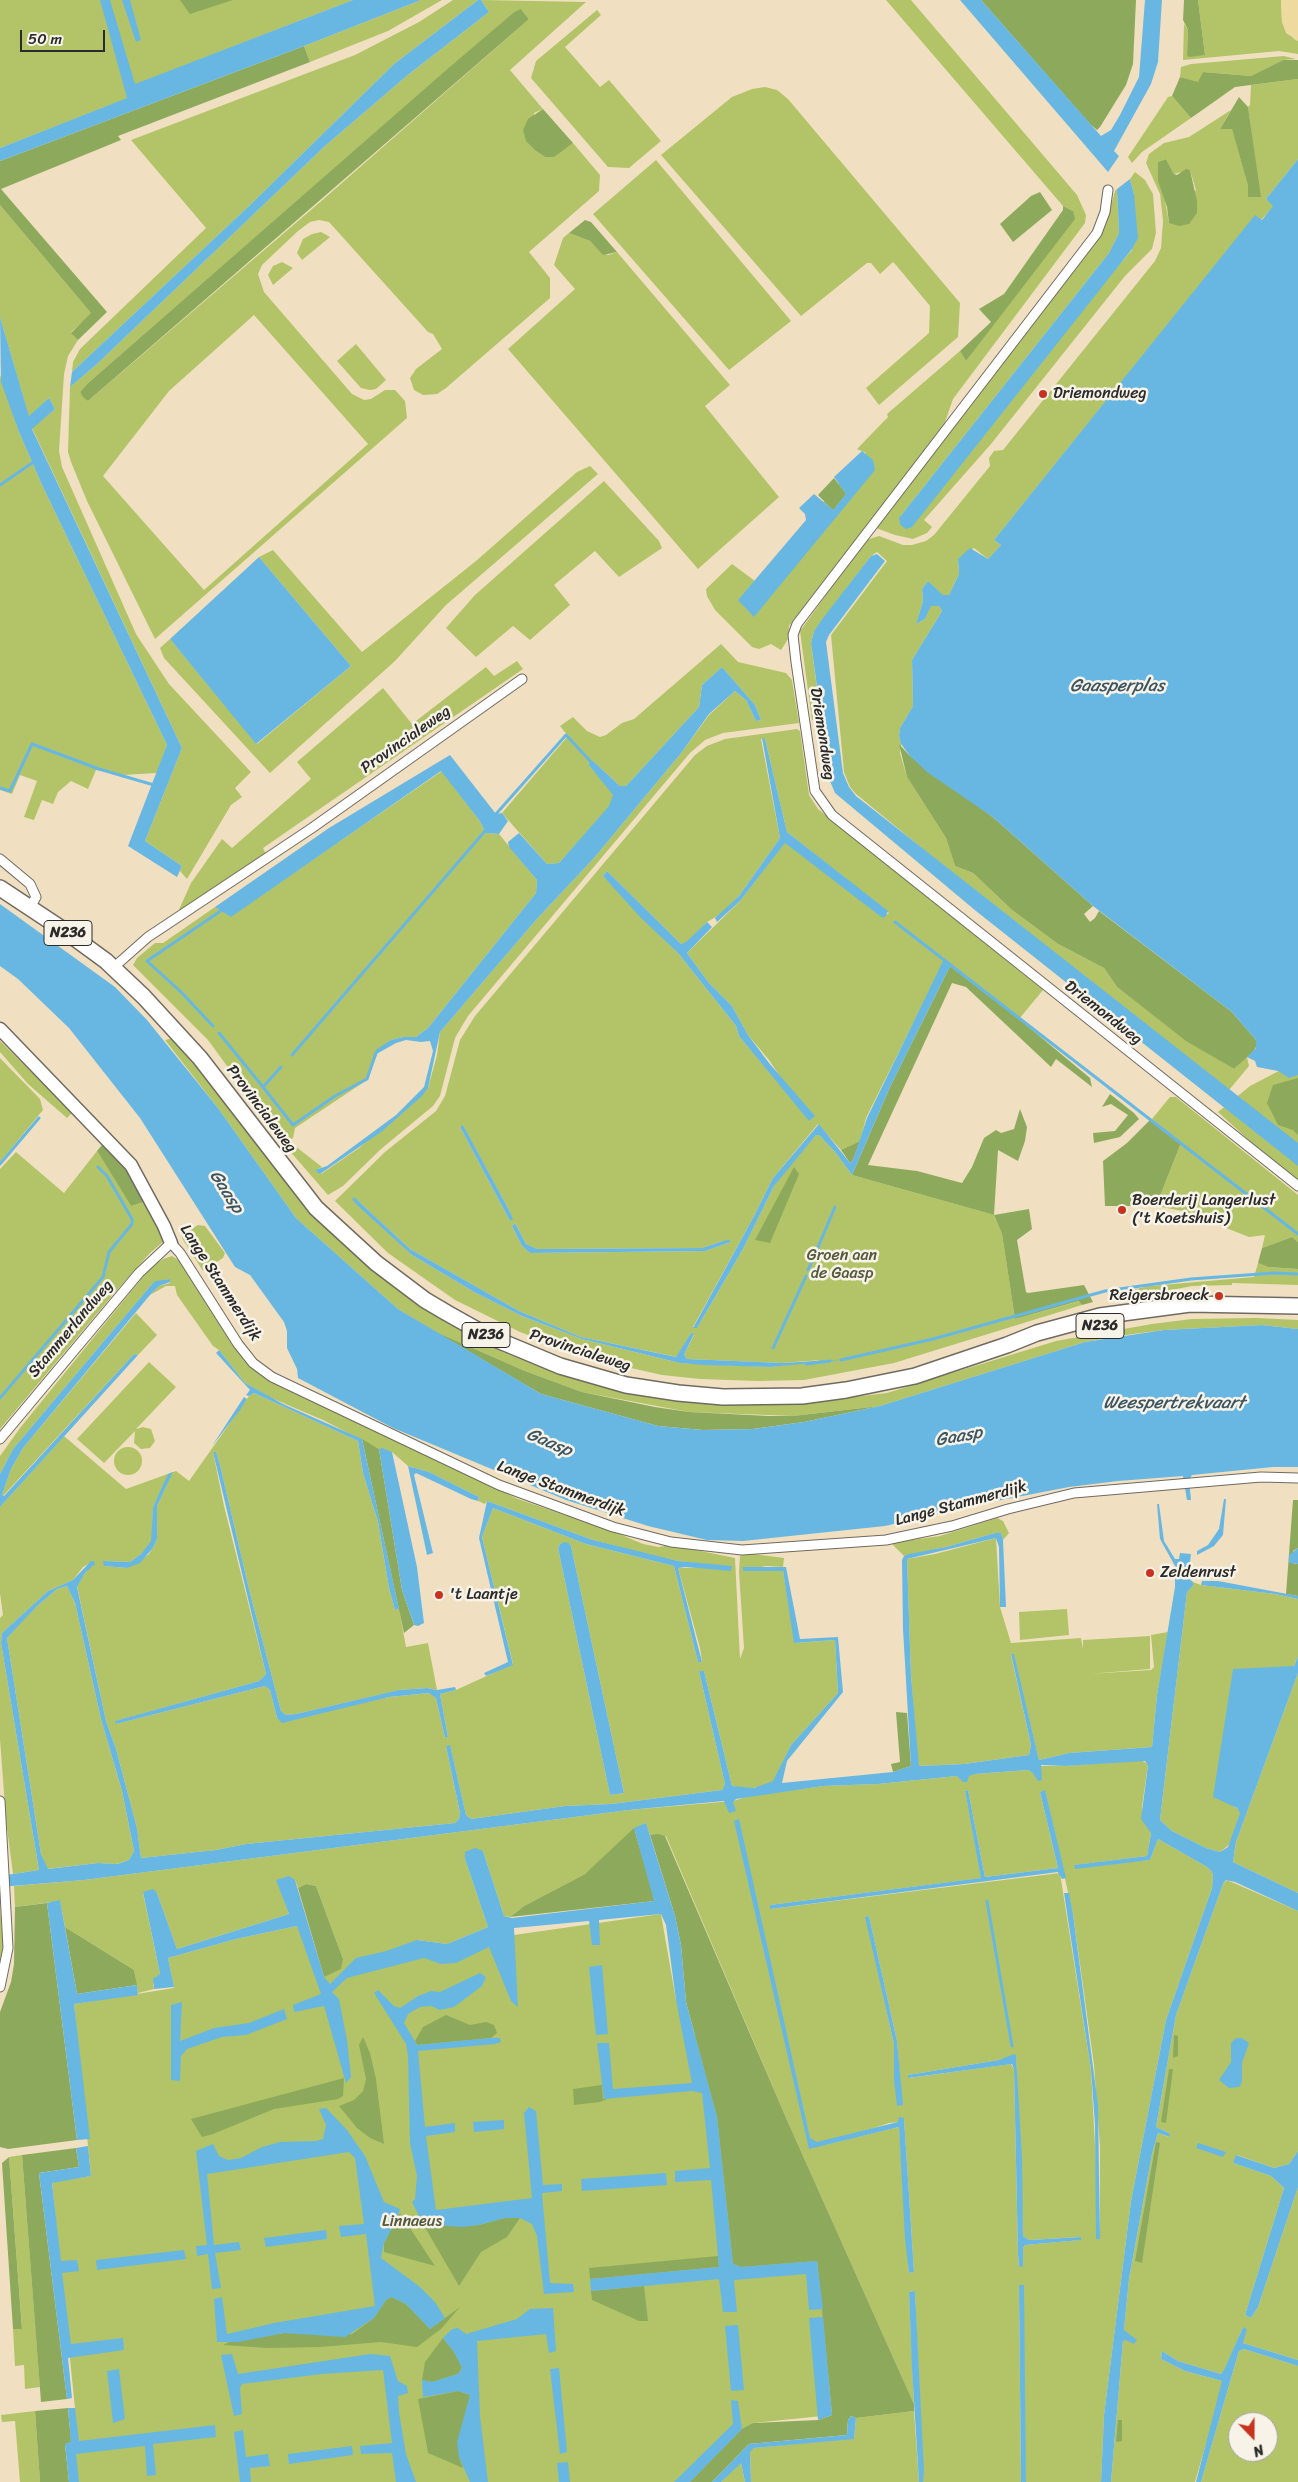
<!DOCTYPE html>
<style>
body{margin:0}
#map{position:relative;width:1298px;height:2482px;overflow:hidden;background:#f0e0c1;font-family:Sriracha,sans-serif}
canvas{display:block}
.north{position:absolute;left:1228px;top:2412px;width:50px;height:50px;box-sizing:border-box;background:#f7f3e8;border:1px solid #a5a39c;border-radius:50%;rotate:158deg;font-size:14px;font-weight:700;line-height:20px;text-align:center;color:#2b2b2b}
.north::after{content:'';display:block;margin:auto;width:18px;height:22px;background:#c8321e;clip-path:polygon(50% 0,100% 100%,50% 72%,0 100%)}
.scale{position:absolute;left:20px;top:30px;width:85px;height:22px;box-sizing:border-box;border:2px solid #2b2b2b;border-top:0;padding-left:6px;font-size:15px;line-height:18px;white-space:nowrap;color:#2b2b2b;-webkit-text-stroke:4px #f7f3e8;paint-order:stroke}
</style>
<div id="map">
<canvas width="1298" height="2482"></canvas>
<div class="north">N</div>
<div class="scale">50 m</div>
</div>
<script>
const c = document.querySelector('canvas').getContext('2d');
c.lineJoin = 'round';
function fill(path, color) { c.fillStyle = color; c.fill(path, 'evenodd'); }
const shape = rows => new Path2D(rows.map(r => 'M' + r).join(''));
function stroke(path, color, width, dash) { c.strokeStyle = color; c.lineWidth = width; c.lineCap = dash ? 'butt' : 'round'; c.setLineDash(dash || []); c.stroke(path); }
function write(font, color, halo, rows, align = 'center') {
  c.font = font + ' Sriracha,sans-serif'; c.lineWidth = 5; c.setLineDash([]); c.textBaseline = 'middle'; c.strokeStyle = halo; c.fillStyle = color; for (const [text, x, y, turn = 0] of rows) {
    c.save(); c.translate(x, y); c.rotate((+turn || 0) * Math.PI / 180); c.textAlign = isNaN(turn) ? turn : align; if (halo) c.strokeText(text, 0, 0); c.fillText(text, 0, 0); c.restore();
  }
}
fill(shape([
 [0,0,104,0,109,14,128,98,0,148],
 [107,0,353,0,134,85],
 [421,0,442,0,388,31,310,62,304,46],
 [453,0,478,0,394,64,249,206,72,372,73,362,80,349,206,228,131,140,355,55,419,22],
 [481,0,586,2,510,70,543,109,534,113,536,151,545,157,554,156,573,143,600,175,599,191,529,252,550,278,550,298,446,388,437,394,423,395,414,390,410,378,416,369,442,349,433,334,428,332,329,222,319,220,310,222,298,231,262,265,258,274,264,292,352,394,364,400,371,399,385,390,395,390,405,401,407,418,155,639,87,501,71,462,68,452,70,387,96,365,325,146,409,74,489,12],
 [522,10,529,19,319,203,88,401,80,392,87,384,514,12],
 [254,315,368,444,204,590,103,476,169,391],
 [886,0,911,0,1077,195,1086,215,1085,223,953,399,944,425,789,626,788,639,781,650,771,644,759,649,752,647,715,610,707,596,706,589,732,564,755,581,738,600,866,453,857,449,888,417,887,414,960,351,966,361,1073,211,1063,206],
 [1198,0,1281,0,1282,22,1294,39,1298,41,1298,54,1279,51,1183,60,1184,24,1188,30,1187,55,1205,55],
 [597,10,601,15,565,47,600,87,609,80,661,141,629,168,608,167,531,78,536,61],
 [1284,56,1296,59,1283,60,1251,76,1203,72,1199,83,1180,77,1181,67,1191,64],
 [1298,79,1298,159,1266,199,1274,206,1261,220,1255,216,994,540,1001,545,988,559,974,548,958,559,959,574,949,595,943,596,928,581,922,589,923,601,916,624,925,619,931,605,939,606,942,611,912,660,913,706,900,728,899,736,901,744,900,753,907,777,946,838,955,866,973,873,1012,910,1058,944,1104,968,1117,987,1187,1041,1234,1069,1247,1057,1249,1066,1229,1090,928,853,856,794,850,787,844,772,831,635,887,561,877,552,871,556,814,631,811,643,821,719,812,720,800,631,866,540,879,536,903,545,912,545,926,541,934,535,990,466,989,458,994,451,1003,450,1155,261,1161,248,1163,221,1160,194,1146,163,1149,154,1164,143,1189,137,1231,110,1220,129,1232,128,1248,186,1248,197,1260,197,1248,107,1250,105,1251,85],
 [1166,159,1174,174,1190,170,1196,190,1169,223,1158,162],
 [765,87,777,90,788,99,960,303,958,337,879,405,866,388,929,333,930,306,896,265,893,262,880,274,871,263,867,263,801,316,661,155,732,97,752,89],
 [1172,96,1191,118,1142,152,1132,163,1128,157,1168,97],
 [656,160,791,321,729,370,593,214],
 [1135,172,1145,180,1153,194,1156,233,1152,249,1125,276,991,444,924,520,932,527,927,533,913,539,895,535,876,528,1096,242,1106,224,1115,191,1117,189,1119,233,1109,253,899,518,1132,250,1134,194,1130,179],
 [0,205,92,314,71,332,78,340,68,356,64,374,59,451,62,467,136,634,169,684,251,772,235,788,242,797,231,805,187,879,180,871,182,866,145,841,182,748,32,428,55,409,49,398,29,417,0,317],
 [321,232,330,237,302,260,297,253,303,239,312,234],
 [569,233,590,241,600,251,608,255,617,252,730,385,705,406,779,497,698,569,508,349,575,289,554,265,563,238],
 [282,262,293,268,273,285,268,275,273,266],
 [356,344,386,380,376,389,370,390,361,388,337,361],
 [0,375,19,432,42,485,167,745,157,773,123,775,96,770,88,789,71,781,58,792,53,804,42,800,34,820,24,817,37,781,20,775,12,794,0,790],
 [590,466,598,474,446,605,395,661,270,773,164,658,160,648,170,639,257,744,351,666,259,557,273,550,362,652,476,561,577,472],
 [604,481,659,541,662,548,619,577,595,551,554,585,570,605,530,640,513,626,476,657,446,628,475,595],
 [721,644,738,662,786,673,792,680,799,723,723,733,705,740,690,753,468,1016,455,1038,440,1096,433,1106,381,1149,343,1186,328,1195,288,1149,295,1146,322,1167,316,1170,321,1174,359,1148,428,1088,437,1055,440,1032,536,920,594,858,682,752,709,715,735,691,746,700,756,721,761,720,755,705,722,667,702,685,699,707,626,786,620,786,593,761,588,764,614,794,610,806,559,863,547,864,502,813,568,736,560,726,573,717,587,731,600,737,606,735,622,723,634,719],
 [517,661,523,669,263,848,266,854,177,914,191,883,222,839,232,848,311,779,297,762,383,688,412,724,486,667,494,676],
 [797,729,800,731,809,795,818,809,1043,990,1019,1019,952,965,950,966,945,959,866,1118,860,1141,841,1150,818,1124,773,1178,754,1216,693,1327,697,1328,743,1249,774,1186,783,1172,816,1135,819,1135,835,1152,852,1175,994,1215,1002,1234,1015,1319,1080,1301,1082,1305,894,1363,804,1380,757,1381,700,1379,662,1375,600,1361,520,1332,455,1300,388,1253,335,1201,385,1152,436,1111,445,1096,460,1040,475,1016,695,755,707,746,725,739],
 [761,739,765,739,787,832,889,913,883,917,785,842,740,901,687,953,709,983,732,1006,748,1035,769,1060,810,1121,739,1036,736,1026,678,953,603,876,607,871,681,944,686,943,707,922,721,914,739,896,780,838],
 [463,1126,510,1212,510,1221,460,1127],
 [354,1197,410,1249,519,1311,581,1337,677,1357,691,1333,694,1335,684,1355,687,1359,782,1363,821,1360,771,1367,680,1363,582,1339,522,1316,474,1292,412,1255],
 [515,1223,526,1244,537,1249,702,1248,723,1241,731,1242,705,1251,530,1253,522,1246,512,1226],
 [442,771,479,820,486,833,499,834,537,880,536,893,428,1028,416,1037,403,1037,391,1040,374,1055,377,1055,364,1082,295,1128,293,1138,284,1144,208,1040,133,965,137,958,155,943,163,943,215,907,231,916],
 [173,1038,305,1206,344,1245,377,1274,440,1319,503,1352,535,1365,614,1389,645,1396,719,1404,802,1403,887,1393,1056,1341,1152,1324,1192,1319,1257,1318,1298,1320,1298,1329,1262,1325,1164,1330,1126,1335,1085,1342,880,1406,793,1416,689,1412,582,1392,525,1371,434,1331,398,1309,296,1218,218,1108,165,1040],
 [0,1041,67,1107,75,1110,67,1118,28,1084,0,1052],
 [0,1058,40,1099,43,1110,0,1162],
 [1298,1061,1298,1181,1276,1165,1218,1112,1250,1086],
 [1170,1097,1176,1097,1298,1195,1298,1242,1292,1237,1262,1248,1265,1235,1249,1237,1183,1211,1156,1206,1181,1143,1152,1119],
 [97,1151,131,1206,144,1202,164,1241,150,1253,116,1291,0,1429,0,1169,16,1152,64,1193],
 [198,1225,205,1226,225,1253,223,1258,203,1271,182,1238,184,1234],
 [172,1256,180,1261,240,1351,309,1398,518,1499,615,1532,643,1544,658,1547,671,1545,735,1558,740,1659,744,1648,739,1572,740,1556,745,1553,784,1558,783,1567,766,1566,743,1571,783,1571,795,1643,835,1640,838,1693,791,1745,774,1781,759,1787,746,1789,732,1786,704,1671,699,1671,725,1784,722,1790,611,1804,565,1806,471,1819,466,1815,450,1746,446,1746,460,1813,459,1819,455,1823,246,1844,216,1850,141,1858,137,1828,116,1749,106,1721,77,1586,85,1573,94,1564,94,1561,83,1567,73,1580,48,1591,2,1633,1,1643,39,1870,13,1874,6,1820,0,1739,0,1618,3,1615,0,1593,0,1507,64,1436,126,1489,176,1471,189,1481,249,1396,254,1393,358,1441,363,1473,378,1522,389,1588,395,1610,399,1609,406,1647,428,1643,437,1690,427,1688,400,1690,296,1714,286,1715,281,1711,249,1589,221,1469,216,1453,213,1452,224,1506,266,1674,259,1681,116,1721,116,1724,265,1686,270,1690,277,1718,389,1697,430,1693,436,1698,445,1738,448,1737,440,1694,456,1690,513,1664,482,1537,493,1508,586,1544,674,1566,698,1662,702,1662,700,1648,678,1568,732,1567,678,1561,642,1553,593,1540,487,1501,485,1504,478,1501,479,1497,429,1472,408,1466,392,1452,379,1449,323,1420,269,1397,245,1383,219,1350,213,1346,177,1295,175,1286,166,1286,150,1295,159,1286,170,1283,169,1279,152,1284,13,1449,0,1474,0,1456,20,1428,150,1268,163,1259],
 [172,1473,157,1506,157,1539,153,1548,148,1555,127,1568,104,1566,104,1561,130,1562,141,1554,152,1541,153,1507],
 [569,1543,571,1546,624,1793,610,1795,558,1548,560,1544],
 [1258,1263,1268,1267,1298,1269,1298,1285,1232,1283,1232,1285,1192,1286,1130,1298,1131,1290,1150,1286,1254,1277],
 [136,1313,157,1335,138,1355,134,1354,3,1496,2,1495,11,1469,23,1448],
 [149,1362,176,1387,136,1429,143,1427,151,1429,155,1441,150,1448,141,1449,134,1443,135,1431,104,1463,77,1439],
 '114 1461a14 14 0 1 1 28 0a14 14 0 1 1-28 0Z',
 [997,1518,1003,1521,1009,1533,1003,1540,1001,1533,995,1533,946,1547,904,1556,891,1543,940,1536],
 [996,1538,1000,1607,1011,1643,1081,1638,1083,1649,1083,1640,1150,1636,1150,1669,1088,1674,1151,1670,1154,1667,1151,1635,1168,1632,1157,1695,1152,1747,1069,1753,1039,1760,1013,1654,1011,1655,1031,1745,1029,1755,964,1764,918,1766,911,1676,907,1559,935,1554],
 [1193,1582,1201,1585,1275,1594,1298,1599,1298,1656,1233,1806,1241,1811,1230,1844,1220,1852,1206,1848,1172,1831,1160,1820,1187,1592,1193,1586],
 [67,1586,75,1603,101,1719,122,1791,134,1851,129,1860,116,1864,98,1863,47,1869,41,1854,7,1638,29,1613,57,1589],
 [1067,1609,1069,1635,1020,1640,1019,1612],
 [1298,1673,1298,1893,1233,1862,1236,1842],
 [1141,1760,1148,1764,1142,1807,1151,1833,1147,1856,1075,1865,1150,1860,1158,1839,1207,1867,1212,1872,1213,1877,1212,1888,1166,2020,1131,2201,1104,2415,1101,2482,1026,2482,1019,2285,1021,2482,923,2482,915,2291,909,2292,914,2404,787,2120,666,1836,650,1835,645,1823,585,1874,524,1906,510,1917,504,1916,483,1851,465,1859,488,1927,447,1944,417,1940,434,1960,514,1928,514,1935,661,1914,676,2000,817,2261,832,2415,753,2423,695,2482,72,2482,65,2444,75,2408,52,2182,91,2176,74,2004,174,1988,168,1958,236,1939,297,1926,315,1948,324,1977,343,1959,316,1886,306,1884,298,1888,295,1880,277,1880,289,1914,177,1949,157,1893,143,1893,160,1974,153,1984,154,1989,138,1993,134,1970,65,1927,60,1901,15,1907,14,1886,84,1880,629,1810,733,1801,749,1796,823,1786,878,1784,957,1776,960,1777,975,1774,1028,1770,1033,1773,1040,1766,1065,1766],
 [968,1790,985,1877,1058,1868,1040,1792,1045,1791,1073,1914,1094,2065,1100,2147,1100,2239,1091,2070,1060,1873,770,1909,770,1905,982,1878,965,1791],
 [869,1916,897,2041,902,2104,894,2080,894,2044,866,1917],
 [1016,2055,1023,2236,1029,2240,1081,2237,1080,2240,1025,2245,1023,2248,1022,2266,1019,2266,1018,2255,1014,2069,1011,2064,909,2078,908,2075,999,2060],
 [904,2118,914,2272,909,2273,899,2127,820,2146,889,2123,899,2122],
 [1227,1880,1298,1911,1298,2151,1289,2164,1274,2168,1237,2155,1233,2163,1271,2176,1284,2188,1245,2315,1251,2318,1258,2307,1298,2187,1298,2360,1243,2343,1243,2327,1224,2371,1221,2374,1178,2361,1162,2351,1161,2359,1185,2371,1222,2381,1223,2385,1195,2482,1111,2482,1123,2341,1128,2336,1124,2330,1129,2279,1152,2154,1158,2133,1169,2137,1169,2133,1156,2127,1176,2015,1223,1884],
 [0,1906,3,1945,0,1968],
 [22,2155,40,2387,25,2389,24,2365,15,2366,13,2329,22,2328,9,2157],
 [1244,2349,1298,2366,1298,2482,1201,2482,1239,2351],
 [1238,2422,1268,2422,1268,2452,1238,2452],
 [35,2411,40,2482,20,2482,15,2421,2,2422,1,2415],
 [914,2411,919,2482,751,2482,750,2451,754,2448,854,2438,856,2418],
 [741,2463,745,2482,721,2482,736,2465]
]), '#b2c467');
fill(shape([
 [180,0,233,0,190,14],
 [981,0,1136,0,1133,64,1126,85,1100,127,1097,130,1090,124],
 [1184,0,1198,0,1205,55,1189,57,1187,55,1188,30,1183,20],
 [521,9,529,19,528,20,88,401,83,397,80,392,87,384,444,72,514,12],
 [304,46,310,62,118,136,121,140,1,189,107,312,78,340,71,333,91,313,0,205,0,161],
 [1283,60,1298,60,1298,79,1235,87,1191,118,1172,96,1180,77,1198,82,1203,72,1251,76],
 [1239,97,1248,107,1261,197,1248,197,1248,186,1232,129,1220,129],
 [543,109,573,143,554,157,545,157,536,151,526,141,523,130,528,119],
 [1166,159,1174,174,1177,175,1186,169,1190,170,1197,201,1197,213,1189,224,1179,226,1169,223,1167,207,1158,181,1158,162],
 [1040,192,1052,210,1013,242,1000,224,1031,196],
 [1063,206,1073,211,1075,219,966,361,960,351,991,322,979,309,1004,294,1063,210],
 [585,220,591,222,617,252,603,255,590,241,569,233],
 [834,478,846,494,833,510,818,495],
 [899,744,910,756,994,818,1093,906,1084,914,1090,922,1095,918,1099,911,1232,1012,1256,1040,1256,1047,1253,1052,1234,1069,1186,1041,1117,987,1104,968,1058,944,1012,910,973,873,955,866,946,838,907,777],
 [950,966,1019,1019,1090,1078,1092,1087,1056,1059,1051,1067,966,987,952,983,868,1165,917,1171,962,1183,972,1167,984,1138,996,1130,1001,1133,1014,1129,1020,1109,1027,1127,1025,1141,1018,1161,998,1150,994,1215,1029,1209,1032,1229,1017,1240,1026,1292,1028,1293,1084,1285,1093,1302,1082,1305,1079,1301,1015,1319,1002,1234,994,1215,852,1175,890,1087],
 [1298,1078,1298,1135,1293,1130,1278,1125,1267,1103,1273,1085],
 [1110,1094,1134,1113,1139,1119,1120,1137,1094,1143,1093,1133,1115,1131,1128,1115,1111,1104,1102,1107],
 [1151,1119,1181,1143,1156,1206,1105,1206,1103,1161,1127,1143],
 [860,1141,853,1160,850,1163,841,1150],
 [102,1145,126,1170,144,1202,131,1206,97,1151],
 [794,1167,799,1174,770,1243,755,1240],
 [1292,1237,1298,1242,1298,1269,1268,1267,1258,1263,1262,1248],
 [434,1331,525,1371,582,1392,655,1407,689,1412,769,1416,793,1416,880,1406,804,1422,753,1429,703,1430,658,1426,541,1394],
 [362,1439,379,1449,402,1590,414,1625,404,1633],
 [1293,1500,1298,1500,1298,1548,1293,1551,1294,1564,1298,1564,1298,1596,1286,1594],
 [896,1712,907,1713,911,1766,893,1772,891,1764,900,1762],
 [634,1828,655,1901,510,1917,524,1906,585,1874],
 [658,1834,665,1836,787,2120,914,2404,914,2411,856,2418,851,2416,848,2420,847,2435,749,2444,712,2482,690,2482,742,2429,753,2423,818,2420,832,2415,817,2261,741,2267,733,2264,717,2117,686,2002,681,1945,675,1916,650,1835],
 [306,1884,316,1886,343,1959,341,1969,324,1977,298,1888],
 [47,1903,77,2140,8,2149,0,2147,0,2012,11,1982,14,1964,15,1907],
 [65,1927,134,1970,137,1985,77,1994],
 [446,2015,470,2025,486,2022,494,2025,497,2033,491,2038,417,2045,415,2041,423,2027],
 [1174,2035,1178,2036,1178,2056,1173,2058],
 [363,2037,370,2053,376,2079,384,2144,370,2138,357,2128,339,2106,354,2100,363,2091,366,2079,359,2045],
 [1169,2069,1173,2069,1166,2123,1161,2122],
 [344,2078,343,2096,338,2099,274,2109,213,2134,202,2137,191,2119],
 [602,2085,603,2099,607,2099,600,2102,574,2105,573,2089],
 [1156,2142,1160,2143,1142,2263,1135,2261],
 [76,2148,79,2167,39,2173,67,2399,41,2402,22,2155],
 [9,2157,22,2329,13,2329,2,2163],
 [400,2213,435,2266,384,2252,384,2243],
 [505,2218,520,2218,507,2237,481,2252,459,2286,423,2224,479,2225],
 [718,2256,719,2267,590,2279,589,2268],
 [644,2286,648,2321,639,2321,592,2300,591,2291],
 [391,2297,406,2304,430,2329,460,2307,441,2329,417,2347,381,2342,320,2347,268,2348,223,2345,229,2342,284,2333,352,2334,374,2318,386,2300],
 [443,2338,454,2352,462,2367,458,2374,432,2382,422,2380,425,2362],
 [458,2391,470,2395,459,2457,463,2468,428,2453,418,2399],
 [68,2408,71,2442,65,2444,69,2482,40,2482,35,2411],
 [1118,2420,1122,2420,1122,2441,1116,2442]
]), '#8daa5c');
fill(shape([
 [1281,0,1298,0,1298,41,1286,33,1282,22]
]), '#eeda9e');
fill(shape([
 [100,0,110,0,135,84,353,0,421,0,304,46,0,161,0,148,127,98],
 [122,0,130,0,141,40,136,42],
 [478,0,481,0,489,12,409,74,325,146,96,365,70,387,72,372,249,206,394,64],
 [960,0,981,0,1101,136,1111,130,1120,115,1139,77,1145,0,1162,0,1158,62,1151,84,1114,151,1119,156,1108,172],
 [1298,159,1298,1075,1289,1078,1278,1071,1257,1067,1255,1061,1247,1057,1256,1048,1256,1040,1232,1012,1093,906,994,818,927,772,910,756,901,744,899,736,900,728,913,706,912,660,942,611,939,606,931,606,925,619,916,624,923,601,922,589,928,581,943,595,949,595,959,574,958,559,970,548,988,559,1001,545,994,540,1255,215,1262,220,1273,206,1266,199],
 [1130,179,1134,194,1138,238,1132,249,912,527,906,529,903,527,900,524,899,518,1109,253,1119,233,1117,189],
 [0,317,29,416,49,398,55,409,32,429,182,748,145,841,182,866,177,877,128,846,167,745,42,485,19,432,1,382],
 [862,451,873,460,875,470,754,617,738,600,806,520,805,514,799,508,814,494,833,510,846,494,834,477],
 [877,554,885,561,829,635,826,642,843,773,849,787,856,796,1298,1143,1298,1166,976,911,835,793,830,781,811,643,814,631,823,618,871,556],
 [259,557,351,666,256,744,170,639],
 [722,667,755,705,761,720,756,721,746,700,735,691,709,714,682,752,594,858,536,920,440,1032,428,1088,422,1096,381,1132,320,1174,315,1170,327,1166,396,1115,424,1087,433,1051,430,1041,421,1042,406,1040,396,1043,373,1056,377,1049,391,1040,403,1037,416,1037,428,1028,536,893,537,880,509,847,508,842,519,833,547,864,559,863,609,806,613,795,588,764,593,761,620,786,626,786,699,707,702,685],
 [762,738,765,739,787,832,888,911,886,916,883,918,876,913,785,843,740,901,717,922,715,918,739,896,780,838],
 [450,755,496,814,502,813,508,821,499,834,486,833,479,820,441,771,231,917,215,907,329,828],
 [607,871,681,944,686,942,707,922,712,927,687,953,709,983,732,1006,748,1035,769,1063,815,1116,809,1121,739,1036,736,1026,678,953,641,918,603,876],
 [0,904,115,987,147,1020,218,1108,296,1218,398,1309,541,1394,658,1426,703,1430,753,1429,804,1422,880,1406,1085,1342,1164,1330,1262,1325,1298,1329,1298,1467,1273,1467,1192,1475,1189,1480,1191,1500,1187,1500,1183,1476,1118,1481,1069,1487,991,1502,885,1526,743,1541,707,1540,648,1526,566,1500,393,1428,298,1378,297,1369,287,1348,287,1331,284,1322,250,1275,235,1267,140,1118,69,1028,18,979,0,966],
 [944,959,950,966,890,1087,852,1175,835,1152,819,1135,816,1135,774,1186,743,1249,697,1328,693,1328,754,1216,773,1178,819,1124,850,1163,853,1160,867,1118],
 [463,1125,510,1212,513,1219,510,1221,460,1127],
 [354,1197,410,1249,519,1311,581,1337,676,1357,691,1333,694,1334,684,1355,687,1359,782,1363,851,1359,771,1367,704,1365,680,1363,582,1339,522,1316,474,1292,412,1255,356,1204,352,1199],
 [515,1223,526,1244,537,1249,702,1248,723,1241,729,1240,731,1242,705,1251,530,1253,522,1246,512,1226],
 [170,1279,170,1282,159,1286,150,1295,23,1448,11,1469,2,1495,4,1496,134,1354,138,1355,0,1507,0,1474,13,1449,152,1284,156,1281],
 [219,1350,245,1383,283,1404,362,1439,399,1609,395,1610,389,1588,378,1522,363,1473,358,1441,254,1393,249,1396,246,1395,250,1390,216,1353],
 [244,1397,247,1399,240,1410,212,1446],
 [382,1448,392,1452,417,1567,424,1623,418,1626,414,1625,402,1590,379,1449],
 [213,1452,216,1452,221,1469,249,1589,281,1711,286,1715,296,1714,399,1690,427,1688,437,1690,455,1687,456,1690,440,1694,448,1737,445,1738,436,1698,429,1693,389,1697,282,1723,277,1718,270,1690,265,1686,116,1724,115,1721,259,1681,266,1674],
 [408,1466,429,1472,479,1497,478,1501,471,1499,416,1473,414,1475,433,1553,427,1555],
 [173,1472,157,1506,157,1539,153,1548,140,1563,127,1568,104,1566,103,1561,130,1562,141,1554,151,1541,153,1507,168,1474],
 [1224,1499,1226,1499,1223,1535,1214,1546,1197,1555,1197,1551,1208,1545,1219,1529],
 [487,1501,593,1540,678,1561,732,1566,731,1571,686,1567,678,1568,702,1662,698,1662,674,1566,586,1544,493,1508,482,1537,513,1665,486,1676,484,1673,508,1662,479,1538],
 [1157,1504,1159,1504,1164,1541,1175,1559,1179,1559,1180,1553,1191,1554,1188,1578,1193,1582,1193,1586,1187,1592,1160,1820,1172,1831,1206,1848,1220,1852,1228,1847,1240,1813,1237,1808,1213,1797,1233,1669,1294,1666,1298,1656,1298,1673,1236,1842,1233,1862,1298,1893,1298,1911,1235,1882,1226,1880,1223,1884,1176,2015,1156,2127,1169,2133,1170,2137,1158,2133,1152,2154,1129,2279,1124,2330,1137,2340,1134,2344,1126,2340,1123,2341,1111,2482,1101,2482,1104,2415,1131,2201,1166,2020,1212,1888,1213,1877,1212,1872,1207,1867,1158,1839,1150,1860,1075,1869,1074,1865,1147,1856,1151,1833,1141,1819,1148,1765,1145,1761,1065,1766,1041,1765,1042,1780,1038,1781,1033,1773,1028,1770,975,1774,969,1776,967,1782,963,1782,957,1776,878,1784,823,1786,736,1799,733,1802,736,1811,729,1813,724,1801,629,1810,84,1880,0,1887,0,1876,39,1870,1,1643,2,1633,48,1591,73,1580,91,1561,94,1561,95,1564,85,1573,77,1587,106,1721,116,1749,137,1828,141,1858,216,1850,246,1844,455,1823,459,1819,460,1813,446,1746,447,1746,450,1745,466,1815,471,1819,565,1806,611,1804,722,1790,725,1784,699,1671,704,1671,732,1786,754,1788,773,1781,791,1745,838,1693,835,1640,794,1643,783,1571,743,1571,743,1567,786,1567,800,1639,838,1637,843,1692,787,1761,782,1783,893,1772,911,1766,903,1629,902,1560,904,1556,909,1554,946,1547,995,1533,1001,1533,1003,1540,1006,1607,1000,1607,999,1547,996,1538,907,1559,911,1676,919,1766,964,1764,1029,1755,1031,1745,1011,1654,1014,1654,1039,1760,1069,1753,1152,1747,1157,1695,1175,1587,1175,1566,1160,1539],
 [67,1586,75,1603,101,1719,122,1791,134,1851,129,1860,117,1864,98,1863,48,1869,41,1854,7,1638,36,1607,57,1589],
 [565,1542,569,1543,571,1546,624,1793,610,1795,558,1548,560,1544],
 [1298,1548,1298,1564,1289,1563,1289,1555],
 [1202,1581,1218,1581,1298,1596,1298,1599,1275,1594,1201,1585],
 [968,1790,985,1877,1058,1868,1040,1792,1045,1790,1066,1878,1062,1879,1058,1872,770,1909,770,1905,981,1878,965,1791],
 [739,1819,810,2138,817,2142,898,2122,899,2117,904,2118,914,2272,909,2273,905,2239,899,2127,809,2149,734,1821],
 [646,1823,675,1916,681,1945,686,2002,717,2117,733,2264,741,2267,817,2261,823,2309,809,2310,806,2274,734,2280,737,2312,723,2312,719,2279,591,2291,590,2279,719,2267,711,2180,675,2182,675,2171,710,2168,702,2093,692,2091,604,2099,597,2043,609,2043,613,2089,692,2083,676,2000,666,1925,661,1914,599,1920,600,1945,592,1945,589,1921,514,1928,518,2007,511,2001,489,1947,456,1963,441,1964,424,1958,347,1978,332,1992,339,1999,347,2040,351,2077,346,2083,324,2006,294,2012,293,2005,321,1994,297,1926,236,1939,168,1958,174,1987,154,1989,153,1979,160,1974,143,1892,153,1889,157,1893,177,1949,289,1914,276,1880,289,1876,295,1880,324,1977,330,1984,356,1958,386,1951,417,1940,447,1944,488,1927,465,1859,465,1852,475,1848,483,1851,504,1916,512,1918,654,1901,634,1828],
 [1064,1893,1069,1893,1073,1914,1098,2105,1100,2239,1096,2239,1095,2125,1091,2070],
 [60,1900,77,1994,137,1985,138,1995,74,2004,90,2139,77,2140,47,1903],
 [869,1916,897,2041,903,2105,897,2106,894,2080,894,2044,865,1917],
 [602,1965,608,2034,596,2035,589,1967],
 [480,1973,486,1977,482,1986,454,2007,440,2010,431,2006,420,2007,408,2014,404,2023,417,2045,491,2038,500,2038,501,2042,495,2044,418,2051,425,2127,455,2123,455,2132,426,2136,436,2210,532,2198,524,2113,529,2107,536,2111,543,2185,562,2184,562,2191,542,2193,550,2283,573,2284,574,2292,544,2294,537,2236,532,2224,520,2218,505,2218,479,2225,462,2227,423,2224,412,2202,415,2199,417,2176,410,2143,408,2056,406,2044,374,1993,378,1990,394,2006,400,2008,418,1996,431,1991,440,1992],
 [182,2002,180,2041,214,2028,249,2023,284,2009,287,2019,246,2035,222,2037,187,2049,181,2056,180,2081,171,2080,171,2005],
 [1236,2038,1242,2038,1249,2043,1242,2063,1242,2082,1239,2087,1229,2088,1219,2080,1231,2062,1231,2043],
 [1014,2054,1016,2055,1022,2159,1023,2236,1029,2240,1081,2237,1081,2240,1025,2245,1023,2248,1023,2267,1019,2266,1018,2255,1014,2069,1012,2064,908,2078,908,2075,999,2060],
 [326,2108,347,2130,365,2156,384,2202,400,2209,396,2221,384,2243,381,2258,420,2287,435,2302,445,2318,430,2329,406,2304,391,2297,386,2300,374,2318,345,2337,284,2333,238,2342,217,2342,214,2299,222,2297,227,2334,274,2323,375,2306,366,2234,341,2237,339,2226,364,2224,355,2158,349,2152,207,2174,214,2245,239,2242,241,2250,215,2253,221,2288,212,2289,208,2254,197,2256,196,2246,207,2245,196,2151,213,2144,219,2156,228,2160,241,2158,262,2147,280,2142,316,2141,323,2139,326,2125,319,2109],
 [504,2120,504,2129,474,2132,473,2122],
 [1198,2143,1226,2152,1223,2157,1196,2148],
 [88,2146,91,2176,52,2183,61,2261,77,2260,79,2271,62,2273,71,2344,123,2338,124,2350,68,2358,72,2398,67,2399,39,2173,79,2167,76,2148],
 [1298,2151,1298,2187,1258,2307,1251,2318,1245,2315,1284,2188,1271,2176,1233,2163,1236,2155,1274,2168,1289,2164],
 [666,2173,667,2185,582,2191,581,2179],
 [326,2230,327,2239,266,2247,264,2238],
 [184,2250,186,2259,97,2270,96,2260],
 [1019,2285,1024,2285,1026,2482,1021,2482],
 [915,2291,924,2472,923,2482,919,2482,912,2369,909,2292],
 [553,2308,556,2351,549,2353,546,2334,477,2341,480,2416,488,2482,470,2482,459,2457,457,2442,470,2395,458,2391,423,2397,422,2380,432,2382,458,2374,462,2368,454,2352,443,2338,452,2329,458,2328,466,2334,517,2319,530,2309],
 [823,2317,832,2415,818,2420,809,2318],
 [738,2325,744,2390,731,2391,725,2326],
 [1243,2327,1247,2329,1243,2343,1298,2360,1298,2366,1244,2349,1239,2351,1201,2482,1196,2482,1222,2381,1185,2371,1161,2359,1162,2351,1178,2361,1221,2374,1224,2370],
 [232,2354,238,2374,370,2354,390,2356,398,2381,407,2386,408,2393,398,2396,399,2412,406,2454,416,2482,396,2482,392,2453,361,2454,360,2446,392,2443,383,2370,322,2374,242,2384,240,2388,242,2414,234,2416,221,2355],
 [559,2368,567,2452,560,2454,550,2369],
 [119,2369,125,2419,113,2423,107,2371],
 [731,2400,738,2401,742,2429,690,2482,674,2482,733,2424],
 [68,2408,75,2408,79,2441,215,2425,216,2437,153,2444,156,2475,147,2476,145,2446,76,2454,79,2482,69,2482,65,2444,71,2442],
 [851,2416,856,2418,854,2439,754,2448,750,2452,751,2482,745,2482,741,2463,721,2482,712,2482,749,2444,847,2435,848,2420],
 [243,2430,246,2457,268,2454,270,2466,250,2468,251,2482,240,2482,234,2432],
 [352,2446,353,2455,289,2464,288,2454],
 [568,2462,570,2482,559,2482,557,2463]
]), '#68b7e2');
stroke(shape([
 [0,485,32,463],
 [0,788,10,791,32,744,99,769,154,785],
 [496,814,566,735,593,764],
 [895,922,1298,1234],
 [213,1026,181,992,147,961,222,910],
 [219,1033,263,1087],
 [292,1055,485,831],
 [281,1067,263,1087,293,1125,335,1096,367,1079,376,1053],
 [0,1164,39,1118],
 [816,1252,835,1207],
 [808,1270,813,1259],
 [773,1348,806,1276],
 [841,1360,933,1339,1105,1291,1191,1279,1274,1273,1298,1274],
 [806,1364,830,1361],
 [0,1398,103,1277,109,1252,132,1224,132,1219,107,1176,98,1167],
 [987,1901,1012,2046]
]), '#68b7e2', 3);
const street = shape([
 [1108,190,1105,212,1097,233,797,624,793,635,796,662,815,791,832,815,1298,1186],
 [0,859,30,884,36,897,31,906],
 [113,968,148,937,312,828,522,679],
 [0,1439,139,1273,171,1243,180,1253,238,1344,253,1363,272,1377,499,1485,613,1527,671,1542,742,1550,886,1540,952,1526,1008,1509,1074,1493,1261,1477,1298,1478],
 [0,1801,8,1948,0,1987]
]);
const secondary = shape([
 [0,1029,131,1165,164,1226,171,1243]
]);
const primary = shape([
 [0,888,65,931,106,961,144,997,200,1058,316,1208,376,1263,425,1300,447,1313,488,1336,560,1366,626,1385,678,1393,723,1397,802,1396,846,1390,915,1376,1007,1345,1037,1333,1100,1316,1190,1304,1298,1306]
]);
stroke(street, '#706a60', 11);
stroke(secondary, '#706a60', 15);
stroke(primary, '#706a60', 18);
stroke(street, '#fff', 9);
stroke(secondary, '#fff', 12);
stroke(primary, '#fff', 15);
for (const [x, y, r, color] of [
 [1043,394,5,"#c8321e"],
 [1122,1210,5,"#c8321e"],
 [1219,1296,5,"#c8321e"],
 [1150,1573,5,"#c8321e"],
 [439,1595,5,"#c8321e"]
]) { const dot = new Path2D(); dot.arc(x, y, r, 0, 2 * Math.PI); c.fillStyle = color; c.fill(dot); stroke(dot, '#f7f3e8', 2); }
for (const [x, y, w] of [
 [68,933,48],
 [1100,1326,48],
 [486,1335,48]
]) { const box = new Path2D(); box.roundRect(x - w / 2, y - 12.5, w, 25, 4); c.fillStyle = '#f7f3e8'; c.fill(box); stroke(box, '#2b2b2b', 1); }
write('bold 15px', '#2b2b2b', null, [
 ["N236",68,933],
 ["N236",1100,1326],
 ["N236",486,1335]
]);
write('16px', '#2b2b2b', '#f7f3e8', [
 ["Driemondweg",1053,394],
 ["Boerderij Langerlust",1132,1201],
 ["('t Koetshuis)",1132,1219],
 ["Reigersbroeck",1209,1296,"right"],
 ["Zeldenrust",1160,1573],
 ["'t Laantje",449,1595]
], 'left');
write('16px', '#2b2b2b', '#f7f3e8', [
 ["Driemondweg",822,734,81],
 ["Provincialeweg",406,740,-35],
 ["Driemondweg",1103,1013,38],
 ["Provincialeweg",261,1109,53],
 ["Lange Stammerdijk",220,1283,57],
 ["Stammerlandweg",71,1329,-50],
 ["Provincialeweg",580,1351,18],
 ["Lange Stammerdijk",561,1489,20],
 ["Lange Stammerdijk",961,1504,-15]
]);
write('16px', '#54593d', '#f7f3e8', [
 ["Groen aan",842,1256],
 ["de Gaasp",842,1274],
 ["Linnaeus",412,2222]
]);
write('italic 18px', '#3d5562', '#f7f3e8', [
 ["Gaasperplas",1117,686],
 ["Gaasp",226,1192,57],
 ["Weespertrekvaart",1174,1403],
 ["Gaasp",959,1437,-10],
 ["Gaasp",549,1443,23]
]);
</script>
